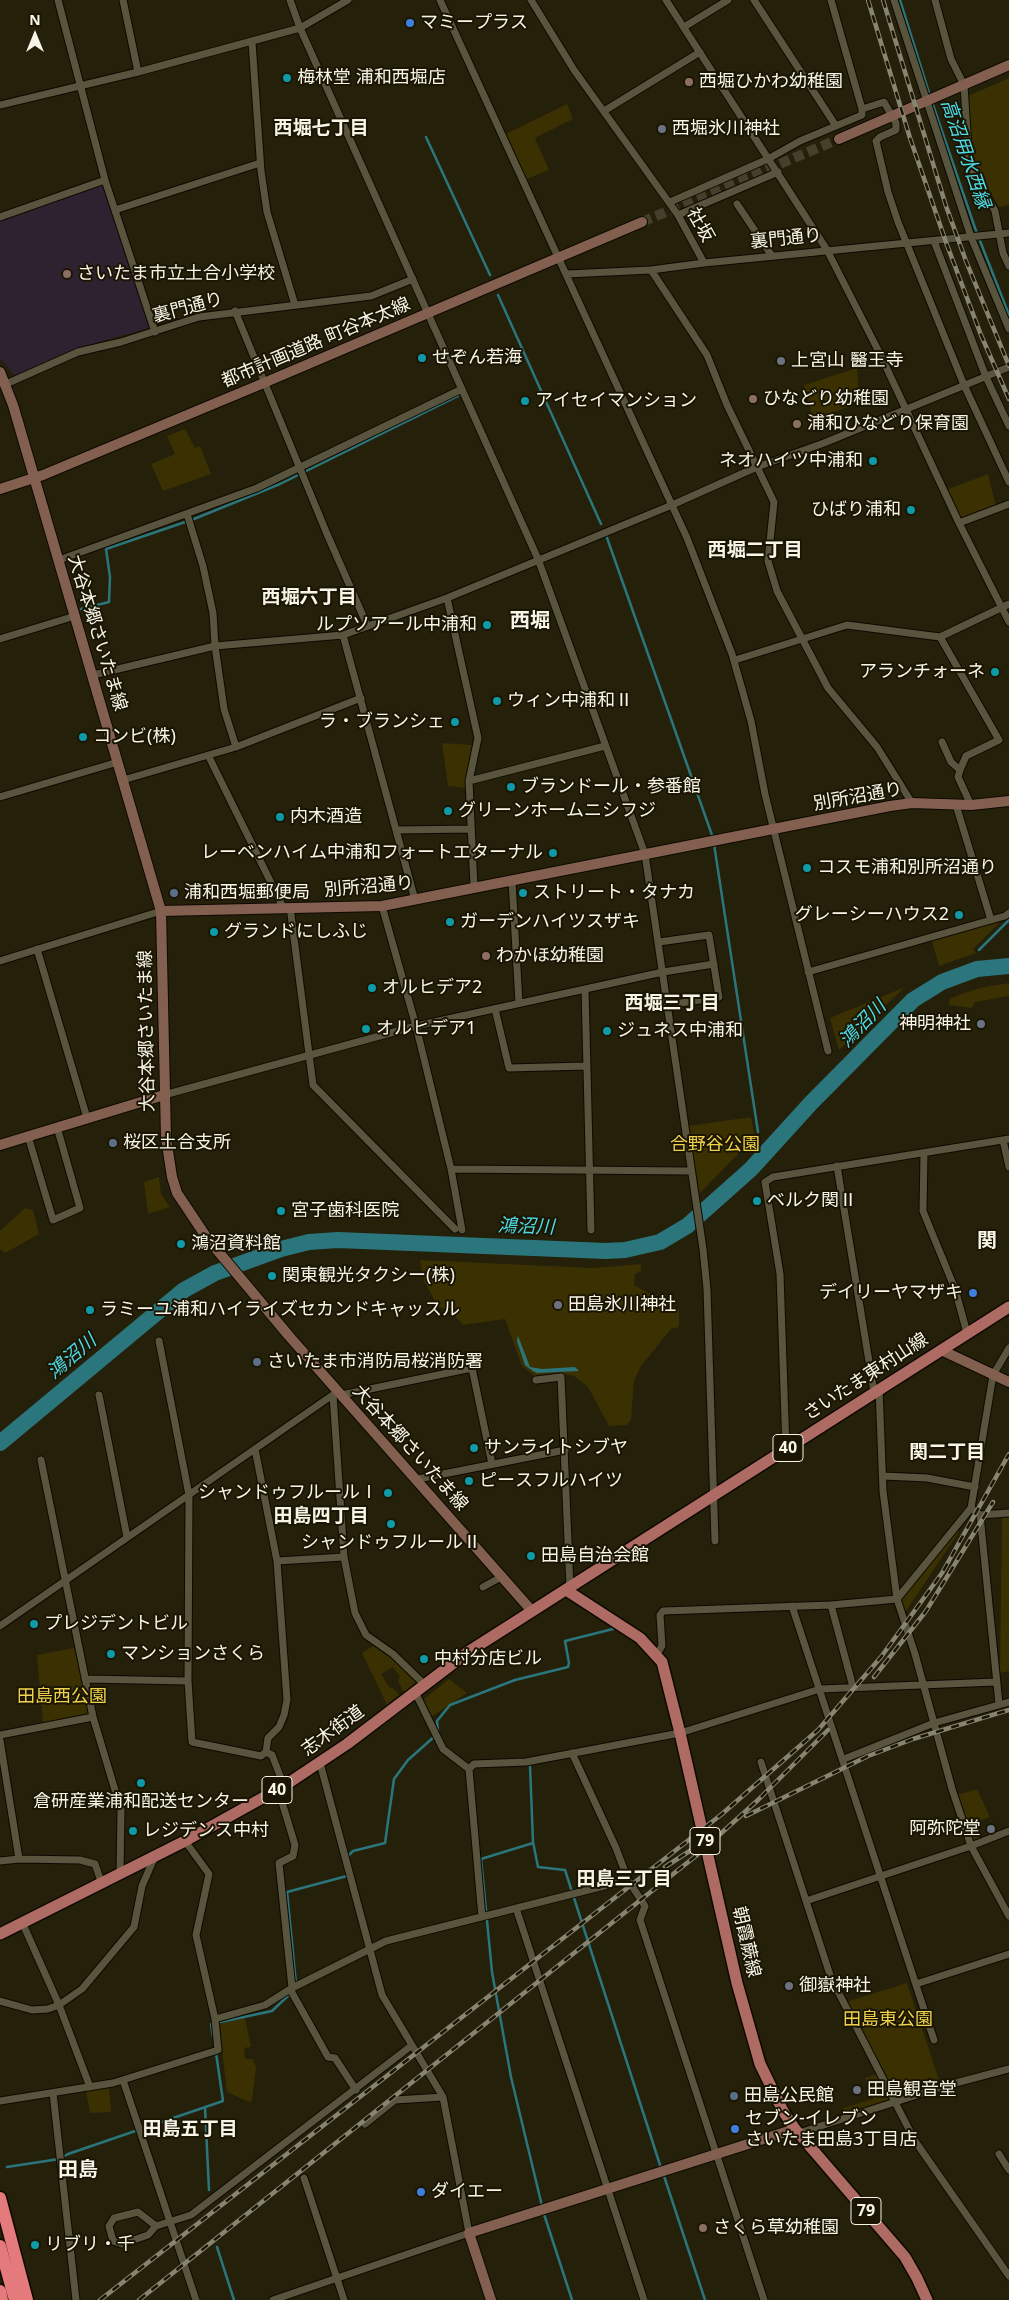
<!DOCTYPE html>
<meta charset="utf-8">
<style>
body{margin:0}
#map{position:relative;width:1009px;height:2300px;overflow:hidden;background:#24200a;font-family:"Noto Sans",sans-serif}
canvas{display:block}
.north{position:absolute;left:10px;top:10px;width:50px;height:50px;-webkit-text-stroke:4px #1b1603;paint-order:stroke;rotate:0deg;font-size:14px;font-weight:700;line-height:20px;text-align:center;color:#f8f5e8}
.north::after{content:'';display:block;margin:auto;width:18px;height:22px;background:#f8f5e8;clip-path:polygon(50% 0,100% 100%,50% 72%,0 100%)}
</style>
<div id="map">
<canvas width="1009" height="2300"></canvas>
<div class="north">N</div>
</div>
<script>
const c = document.querySelector('canvas').getContext('2d');
c.lineJoin = 'round';
function fill(path, color) { c.fillStyle = color; c.fill(path, 'evenodd'); }
const shape = rows => new Path2D(rows.map(r => 'M' + r).join(''));
function stroke(path, color, width, dash) { c.strokeStyle = color; c.lineWidth = width; c.lineCap = dash ? 'butt' : 'round'; c.setLineDash(dash || []); c.stroke(path); }
function write(font, color, halo, rows, align = 'center') {
  c.font = font + ' "Noto Sans","Noto Sans JP",sans-serif'; c.lineWidth = 4; c.setLineDash([]); c.textBaseline = 'middle'; c.strokeStyle = halo; c.fillStyle = color; for (const [text, x, y, turn = 0] of rows) {
    c.save(); c.translate(x, y); c.rotate((+turn || 0) * Math.PI / 180); c.textAlign = isNaN(turn) ? turn : align; if (halo) c.strokeText(text, 0, 0); c.fillText(text, 0, 0); c.restore();
  }
}
fill(shape([
 [103,183,152,327,78,348,15,376,0,358,0,220]
]), '#2e2230');
fill(shape([
 [1009,78,1009,205,999,207,972,163,968,96],
 [567,104,573,119,535,138,549,170,527,179,506,134],
 [857,368,859,397,853,405,813,420,804,385],
 [185,429,195,448,200,446,211,474,163,491,151,464,175,454,167,436],
 [988,474,996,506,959,523,946,490],
 [442,743,473,745,466,788,448,786],
 [1003,919,973,949,976,953,939,966,932,941,934,938],
 [1009,983,1009,996,975,1002,972,1008,949,1005,950,999,961,994,984,987],
 [905,987,839,1050,830,1018],
 [751,1117,755,1137,698,1195,688,1126],
 [159,1177,161,1194,170,1207,148,1214,144,1182],
 [25,1208,33,1210,39,1234,5,1253,0,1249,0,1231],
 [420,1260,592,1268,641,1264,641,1271,635,1274,634,1285,679,1310,679,1327,671,1329,641,1366,634,1381,631,1420,627,1425,609,1426,588,1387,574,1376,565,1374,536,1377,522,1366,505,1319,463,1325,452,1313,438,1306,424,1281],
 [1009,1515,1009,1671,1000,1673,1002,1516],
 [957,1531,959,1532,904,1614,899,1599],
 [373,1646,389,1656,416,1682,404,1692,398,1681,400,1677,393,1667,381,1674,390,1688,393,1688,399,1695,387,1705,362,1653],
 [74,1648,89,1711,86,1715,43,1723,37,1655],
 [449,1679,467,1693,431,1717,424,1699],
 [977,1789,990,1817,974,1823,980,1838,973,1840,957,1795],
 [907,1983,940,2083,895,2100,846,2002],
 [245,2018,251,2047,244,2048,245,2059,253,2059,256,2068,252,2101,249,2102,227,2092,219,2024],
 [876,2074,890,2101,845,2114,843,2108,873,2099,865,2078],
 [109,2087,111,2112,90,2113,86,2091]
]), '#3a3001');
fill(shape([
 [518,1336,530,1367,542,1369,575,1367,579,1371,537,1373,533,1371,525,1365,517,1341]
]), '#2b767d');
stroke(shape([
 [900,0,930,96],
 [932,102,975,228,1009,315],
 [426,137,490,275],
 [498,295,601,524],
 [606,535,713,838],
 [81,609,109,602,110,577,106,549,194,519,280,484,458,396],
 [714,844,758,1132],
 [979,950,1009,920],
 [767,1142,768,1150],
 [438,1731,437,1721,450,1705,515,1680,568,1667,569,1663,565,1641,613,1629],
 [530,1766,533,1842,538,1867,565,1870,661,2168],
 [533,1843,481,1859,492,1972,511,2077,542,2206],
 [349,1855,353,1851,385,1843,394,1779,408,1760,435,1736],
 [296,1984,287,1892,347,1876],
 [213,2037,211,2024,272,2011,291,1993],
 [205,2107,209,2190],
 [7,2167,59,2159,68,2154,223,2101,216,2053],
 [663,2173,705,2300],
 [543,2211,572,2300],
 [217,2247,234,2300]
]), '#2b767d', 2.5);
stroke(shape([
 [0,1443,184,1290,215,1273,281,1249,309,1242,338,1240,606,1251,625,1250,660,1242,687,1226,751,1169,811,1103,913,1000,942,982,977,969,1009,966]
]), '#2b767d', 16);
stroke(shape([
 [642,222,839,139]
]), '#44402b', 10, [10, 5]);
const street = shape([
 [58,0,105,180,155,332],
 [123,0,138,72],
 [290,0,300,28,538,559,645,854,703,1249,707,1289,715,1541],
 [440,0,687,538,732,654,751,721,765,794,828,1051],
 [531,0,574,70,678,215,704,263],
 [666,0,827,250,880,354,959,523,1009,622],
 [754,0,836,126],
 [831,0,862,109,884,102,896,123,896,130,880,137,876,141,888,192,898,222,964,385,1009,482],
 [894,0,971,237,1009,329],
 [935,0,951,59,964,85,969,164,995,211,1003,253,1009,266],
 [684,27,728,0],
 [252,42,261,171,267,212,295,305],
 [0,105,138,72,300,28,348,0],
 [604,111,700,52],
 [670,202,768,159,800,141,862,115,862,109],
 [737,204,772,256],
 [115,210,260,163],
 [678,215,778,172],
 [0,217,105,180],
 [934,241,986,377,1009,426],
 [651,270,707,355,727,405,774,502,768,561,777,591,828,688,877,747,912,803],
 [567,274,651,270,704,263,1009,233],
 [235,311,327,534,367,625],
 [6,384,78,352,121,342,199,317,371,296,413,279],
 [187,514,203,566,213,613,215,646,224,709,236,747],
 [959,523,1009,504],
 [59,560,257,488,462,389],
 [447,598,478,738,469,781,474,887],
 [940,637,1009,604],
 [0,639,75,616],
 [735,660,847,625,940,637,999,740,966,756,960,770,958,777,971,805],
 [93,675,215,646,343,635],
 [942,742,951,762,960,770],
 [209,757,283,907],
 [123,780,236,747,361,698],
 [469,781,605,746],
 [0,797,118,762],
 [956,805,991,920],
 [396,830,471,829],
 [512,881,519,1003],
 [415,900,343,635,447,598,672,505,757,467,824,443,1009,367],
 [382,906,416,1026,451,1169,462,1230],
 [290,907,313,1085,455,1229],
 [659,942,709,935,719,997,668,1005],
 [37,949,87,1118],
 [0,961,161,911],
 [808,972,1005,916,1009,913],
 [585,989,591,1230],
 [495,1009,509,1068,587,1066],
 [164,1095,416,1026,663,972,714,964],
 [28,1136,53,1220,80,1208,57,1127],
 [1003,1140,1009,1167],
 [924,1154,923,1211,955,1289,967,1333],
 [837,1166,874,1392],
 [451,1169,691,1171],
 [159,1341,189,1495,188,1681,192,1742,261,1756,266,1752],
 [536,1380,561,1377,570,1588],
 [879,1388,883,1491,897,1599,915,1654,952,1789,971,1846,1009,1916],
 [99,1395,127,1537],
 [333,1395,344,1557,355,1613,366,1635,393,1654,424,1684],
 [341,1395,472,1368,492,1464],
 [255,1449,277,1561,287,1700,284,1715,279,1727,268,1738,266,1752,272,1755,284,1786],
 [786,1449,780,1274,765,1182,773,1177,1009,1139],
 [41,1460,93,1717,121,1810,120,1875],
 [883,1476,927,1478,975,1487],
 [418,1479,565,1450],
 [980,1515,1009,1513],
 [277,1561,344,1557],
 [483,1587,503,1576],
 [831,1605,853,1687],
 [792,1606,934,2040],
 [0,1626,337,1392],
 [657,1654,662,1646,660,1615,663,1611,831,1605,897,1599,971,1508],
 [86,1679,188,1681],
 [415,1692,443,1749,469,1769,482,1917],
 [999,1704,980,1515,971,1508,993,1375,1009,1348],
 [0,1735,93,1717],
 [0,1740,19,1859],
 [572,1753,616,1848,628,1880,645,1906,640,1920,764,2300],
 [844,1759,934,1723,1009,1702],
 [761,1762,831,1978,915,2141,1009,2276],
 [469,1769,474,1764,526,1762,680,1733,820,1689,996,1682],
 [278,1789,295,1845,293,1856,279,1863,292,1988],
 [0,1861,19,1859,80,1860,95,1864,102,1884],
 [806,1901,971,1846,1009,1831],
 [516,1908,644,2300],
 [22,1922,59,2005,90,2087],
 [916,1984,1009,1954],
 [290,1989,328,2057,335,2058,356,2090],
 [0,2001,32,2010,48,2009,59,2005,82,1989,134,1927,142,1886,155,1856],
 [215,2019,265,2005,292,1988,386,1941,628,1880],
 [123,2080,196,2300],
 [53,2093,76,2300],
 [0,2101,113,2083,218,2050,215,2019,196,1935,209,1874,185,1841],
 [365,2124,395,2100,443,2097],
 [799,2133,948,2085,1009,2069],
 [999,2154,1009,2170],
 [304,2178,344,2300],
 [156,2226,138,2212,114,2218,109,2226,113,2241,122,2244,148,2235,156,2226,191,2215,411,2046],
 [273,2300,469,2233,443,2097,382,1995,320,1763]
]);
const secondary = shape([
 [839,139,1009,65],
 [0,372,13,405,161,911,166,1138,172,1177,177,1193,207,1238,289,1336,532,1611],
 [0,489,43,475,259,385,642,222],
 [161,911,382,906,890,806,912,803,971,805,1009,801],
 [0,1145,164,1095],
 [941,1350,1009,1382],
 [491,2300,469,2233,795,2129]
]);
const primary = shape([
 [566,1590,640,1638,662,1662,680,1733,737,1983,760,2064,783,2111,795,2129,905,2257,917,2278,927,2300],
 [0,1934,185,1841,284,1786,347,1744,468,1652,1009,1307]
]);
const highway = shape([
 [0,2198,27,2300],
 [0,2246,15,2300],
 [0,2291,2,2300]
]);
stroke(street, '#0e0900', 9);
stroke(secondary, '#0e0900', 12);
stroke(primary, '#0e0900', 14);
stroke(highway, '#0e0900', 15);
stroke(street, '#59543d', 7);
stroke(secondary, '#835f50', 10);
stroke(primary, '#ad6b63', 11);
stroke(highway, '#e57a7c', 12);
const rail = shape([
 [868,0,910,138,947,245,981,335,1009,399],
 [883,0,946,206,966,261,1009,366],
 [874,1677,926,1611,993,1502],
 [746,1816,868,1756,913,1739,1009,1710],
 [665,1867,705,1841],
 [100,2300,722,1814,818,1730,881,1657,942,1573,1009,1454],
 [139,2300,697,1855,758,1800,828,1730]
]);
stroke(rail, '#888472', 4.5);
stroke(rail, '#1b1603', 2.5, [8]);
for (const [x, y, r, color] of [
 [410,23,5,"#3f7fe0"],
 [287,78,5,"#0f9aa8"],
 [689,82,5,"#8d6e63"],
 [662,129,5,"#6b7280"],
 [67,274,5,"#8d6e63"],
 [422,358,5,"#0f9aa8"],
 [781,361,5,"#6b7280"],
 [753,399,5,"#8d6e63"],
 [525,401,5,"#0f9aa8"],
 [797,424,5,"#8d6e63"],
 [873,461,5,"#0f9aa8"],
 [911,510,5,"#0f9aa8"],
 [487,625,5,"#0f9aa8"],
 [995,672,5,"#0f9aa8"],
 [497,701,5,"#0f9aa8"],
 [455,722,5,"#0f9aa8"],
 [83,737,5,"#0f9aa8"],
 [511,787,5,"#0f9aa8"],
 [448,811,5,"#0f9aa8"],
 [280,817,5,"#0f9aa8"],
 [553,853,5,"#0f9aa8"],
 [807,868,5,"#0f9aa8"],
 [174,893,5,"#5c6f8a"],
 [523,893,5,"#0f9aa8"],
 [959,915,5,"#0f9aa8"],
 [450,922,5,"#0f9aa8"],
 [214,932,5,"#0f9aa8"],
 [486,956,5,"#8d6e63"],
 [372,988,5,"#0f9aa8"],
 [981,1024,5,"#6b7280"],
 [366,1029,5,"#0f9aa8"],
 [607,1031,5,"#0f9aa8"],
 [113,1143,5,"#5c6f8a"],
 [757,1201,5,"#0f9aa8"],
 [281,1211,5,"#0f9aa8"],
 [181,1244,5,"#0f9aa8"],
 [272,1276,5,"#0f9aa8"],
 [973,1293,5,"#3f7fe0"],
 [558,1305,5,"#6b7280"],
 [90,1310,5,"#0f9aa8"],
 [257,1362,5,"#5c6f8a"],
 [474,1448,5,"#0f9aa8"],
 [469,1481,5,"#0f9aa8"],
 [388,1493,5,"#0f9aa8"],
 [391,1524,5,"#0f9aa8"],
 [531,1556,5,"#0f9aa8"],
 [34,1624,5,"#0f9aa8"],
 [111,1654,5,"#0f9aa8"],
 [424,1659,5,"#0f9aa8"],
 [141,1783,5,"#0f9aa8"],
 [991,1829,5,"#6b7280"],
 [133,1831,5,"#0f9aa8"],
 [789,1986,5,"#6b7280"],
 [857,2090,5,"#6b7280"],
 [734,2096,5,"#5c6f8a"],
 [735,2129,5,"#3f7fe0"],
 [421,2192,5,"#3f7fe0"],
 [703,2228,5,"#8d6e63"],
 [35,2245,5,"#0f9aa8"]
]) { const dot = new Path2D(); dot.arc(x, y, r, 0, 2 * Math.PI); c.fillStyle = color; c.fill(dot); stroke(dot, '#1b1603', 2); }
for (const [x, y, w] of [
 [788,1448,30],
 [277,1790,30],
 [705,1841,30],
 [866,2211,30]
]) { const box = new Path2D(); box.roundRect(x - w / 2, y - 13.5, w, 27, 4); c.fillStyle = '#1b1603'; c.fill(box); stroke(box, '#f8f5e8', 1); }
write('bold 16px', '#f8f5e8', null, [
 ["40",788,1448],
 ["40",277,1790],
 ["79",705,1841],
 ["79",866,2211]
]);
write('18px', '#f8f5e8', '#1b1603', [
 ["マミープラス",420,23],
 ["梅林堂 浦和西堀店",297,78],
 ["西堀ひかわ幼稚園",699,82],
 ["西堀氷川神社",672,129],
 ["さいたま市立土合小学校",77,274],
 ["せぞん若海",432,358],
 ["上宮山 醫王寺",791,361],
 ["ひなどり幼稚園",763,399],
 ["アイセイマンション",535,401],
 ["浦和ひなどり保育園",807,424],
 ["ネオハイツ中浦和",863,461,"right"],
 ["ひばり浦和",901,510,"right"],
 ["ルプソアール中浦和",477,625,"right"],
 ["アランチォーネ",985,672,"right"],
 ["ウィン中浦和Ⅱ",507,701],
 ["ラ・ブランシェ",445,722,"right"],
 ["コンビ(株)",93,737],
 ["ブランドール・参番館",521,787],
 ["グリーンホームニシフジ",458,811],
 ["内木酒造",290,817],
 ["レーベンハイム中浦和フォートエターナル",543,853,"right"],
 ["コスモ浦和別所沼通り",817,868],
 ["浦和西堀郵便局",184,893],
 ["ストリート・タナカ",533,893],
 ["グレーシーハウス2",949,915,"right"],
 ["ガーデンハイツスザキ",460,922],
 ["グランドにしふじ",224,932],
 ["わかほ幼稚園",496,956],
 ["オルヒデア2",382,988],
 ["神明神社",971,1024,"right"],
 ["オルヒデア1",376,1029],
 ["ジュネス中浦和",617,1031],
 ["桜区土合支所",123,1143],
 ["ベルク関Ⅱ",767,1201],
 ["宮子歯科医院",291,1211],
 ["鴻沼資料館",191,1244],
 ["関東観光タクシー(株)",282,1276],
 ["デイリーヤマザキ",963,1293,"right"],
 ["田島氷川神社",568,1305],
 ["ラミーユ浦和ハイライズセカンドキャッスル",100,1310],
 ["さいたま市消防局桜消防署",267,1362],
 ["サンライトシブヤ",484,1448],
 ["ピースフルハイツ",479,1481],
 ["シャンドゥフルールⅠ",378,1493,"right"],
 ["シャンドゥフルールⅡ",391,1543,"center"],
 ["田島自治会館",541,1556],
 ["プレジデントビル",44,1624],
 ["マンションさくら",121,1654],
 ["中村分店ビル",434,1659],
 ["倉研産業浦和配送センター",141,1802,"center"],
 ["阿弥陀堂",981,1829,"right"],
 ["レジデンス中村",143,1831],
 ["御嶽神社",799,1986],
 ["田島観音堂",867,2090],
 ["田島公民館",744,2096],
 ["セブン-イレブン",745,2119],
 ["さいたま田島3丁目店",745,2140],
 ["ダイエー",431,2192],
 ["さくら草幼稚園",713,2228],
 ["リブリ・千",45,2245]
], 'left');
write('18px', '#f8f5e8', '#1b1603', [
 ["社坂",700,225,61],
 ["裏門通り",786,239,-6],
 ["裏門通り",188,308,-15],
 ["都市計画道路 町谷本太線",316,343,-23],
 ["大谷本郷さいたま線",97,633,73],
 ["別所沼通り",858,797,-10],
 ["別所沼通り",369,887,-5],
 ["大谷本郷さいたま線",147,1031,-91],
 ["さいたま東村山線",866,1377,-33],
 ["大谷本郷さいたま線",410,1448,48],
 ["志木街道",333,1731,-36],
 ["朝霞蕨線",746,1942,77]
]);
write('18px', '#efd34d', '#1b1603', [
 ["合野谷公園",715,1145],
 ["田島西公園",62,1697],
 ["田島東公園",888,2020]
]);
write('bold 19px', '#f8f5e8', '#1b1603', [
 ["西堀七丁目",321,129],
 ["西堀二丁目",755,551],
 ["西堀六丁目",309,598],
 ["西堀三丁目",672,1004],
 ["関二丁目",947,1453],
 ["田島四丁目",321,1517],
 ["田島三丁目",624,1880],
 ["田島五丁目",190,2130]
]);
write('italic 19px', '#4cdcea', '#1b1603', [
 ["高沼用水西縁",965,154,71],
 ["鴻沼川",863,1024,-46],
 ["鴻沼川",526,1227,2],
 ["鴻沼川",72,1357,-40]
]);
write('bold 20px', '#f8f5e8', '#1b1603', [
 ["西堀",530,621],
 ["関",987,1241],
 ["田島",78,2170]
]);
</script>
